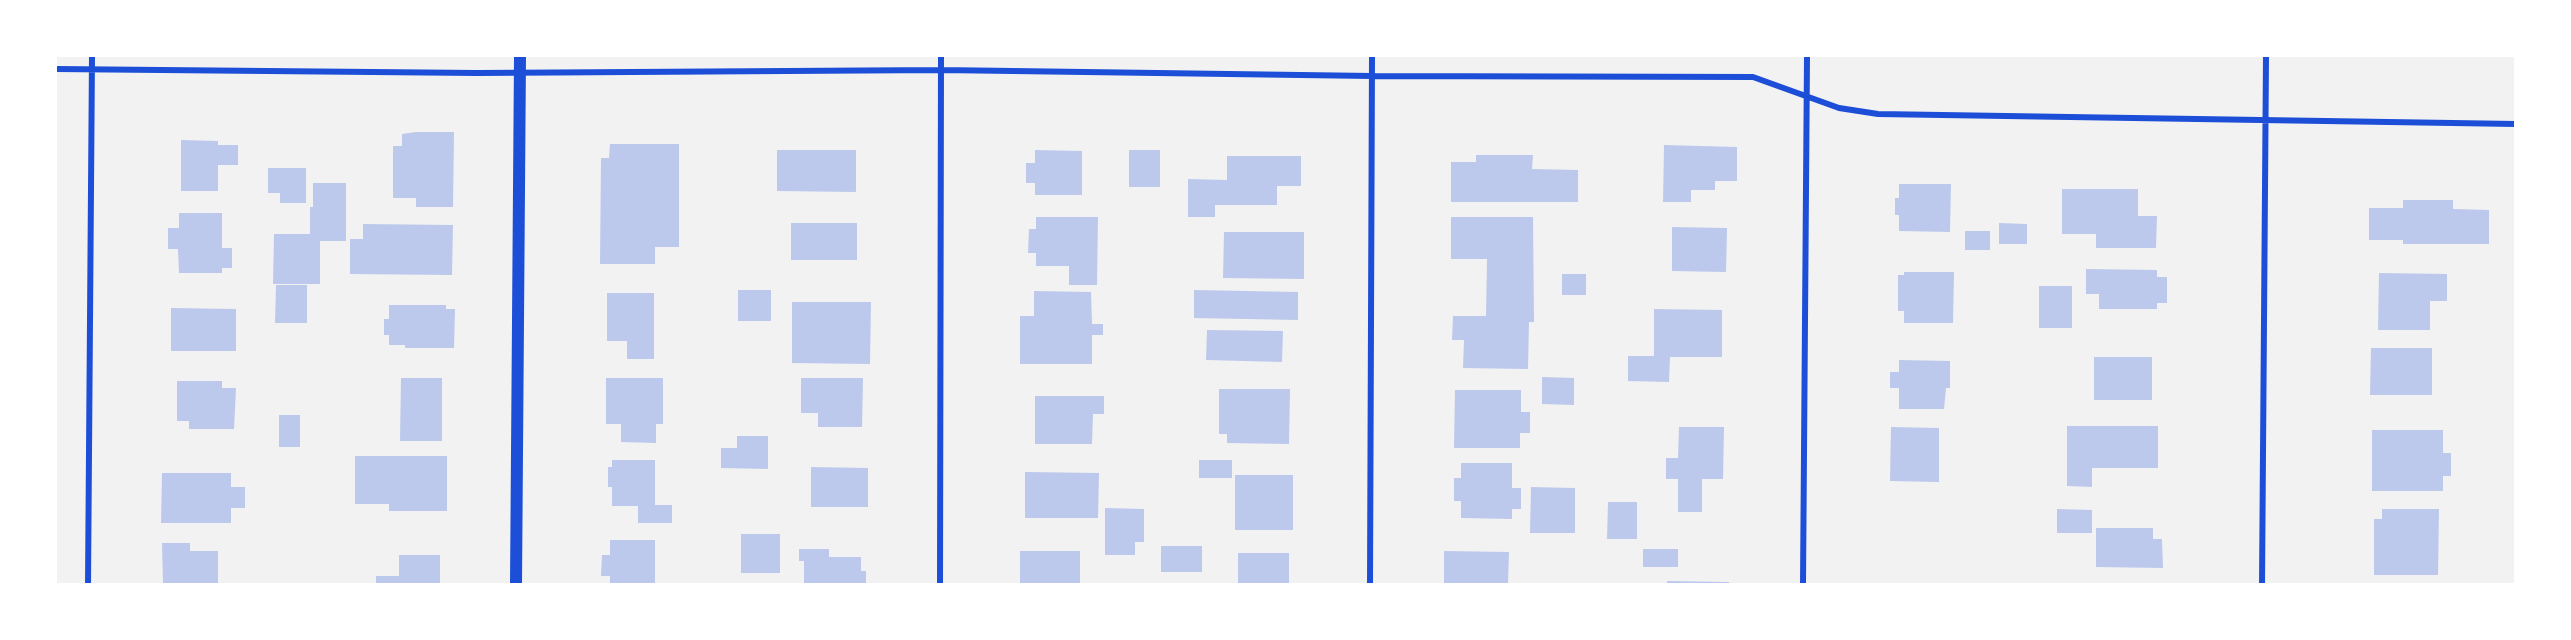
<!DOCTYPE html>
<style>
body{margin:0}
#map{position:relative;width:2571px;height:640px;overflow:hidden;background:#f2f2f2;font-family:Figtree,sans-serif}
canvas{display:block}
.frame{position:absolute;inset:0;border:57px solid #fff;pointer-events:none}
</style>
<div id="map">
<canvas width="2571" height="640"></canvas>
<div class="frame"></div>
</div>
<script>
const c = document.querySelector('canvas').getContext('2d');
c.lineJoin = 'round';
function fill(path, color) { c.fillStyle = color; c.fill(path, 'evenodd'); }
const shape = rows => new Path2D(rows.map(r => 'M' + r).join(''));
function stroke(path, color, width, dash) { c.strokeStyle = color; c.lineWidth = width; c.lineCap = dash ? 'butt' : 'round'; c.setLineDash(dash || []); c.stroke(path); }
fill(shape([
 [416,132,454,132,453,207,416,207,416,198,393,198,393,146,402,146,402,134],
 [181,140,218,141,218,145,238,145,238,165,218,165,218,191,181,191],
 [610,144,679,144,679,247,655,247,655,264,600,264,601,158,609,158],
 [1664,145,1737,147,1737,181,1715,181,1715,190,1691,190,1691,202,1663,202],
 [777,150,856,150,856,192,777,191],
 [1035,150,1082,151,1082,195,1035,195,1035,183,1026,183,1026,163,1035,163],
 [1129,150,1160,150,1160,187,1129,187],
 [1476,155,1533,155,1532,169,1578,170,1578,202,1451,202,1451,162,1476,162],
 [1227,156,1301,156,1301,186,1277,186,1277,205,1215,205,1215,217,1188,217,1188,179,1227,180],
 [268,168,306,168,306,203,280,203,280,193,268,193],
 [313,183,346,183,346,241,320,241,320,284,273,284,274,234,310,234,310,207,313,207],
 [1899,184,1951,184,1950,232,1899,231,1899,215,1895,215,1895,198,1899,198],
 [2062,189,2138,189,2138,216,2157,216,2156,248,2096,248,2096,234,2062,234],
 [2403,200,2453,200,2453,209,2489,210,2489,244,2403,244,2403,240,2369,240,2369,208,2403,208],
 [179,213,222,213,222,248,232,248,232,268,222,268,222,273,179,273,178,249,168,249,168,228,179,228],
 [1036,217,1098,217,1097,285,1069,285,1069,266,1036,266,1036,253,1028,253,1029,229,1036,229],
 [1451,217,1533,217,1534,322,1529,322,1528,369,1463,368,1464,340,1452,340,1453,316,1486,316,1487,259,1451,259],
 [791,223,857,223,857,260,791,260],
 [1999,223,2027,224,2027,244,1999,244],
 [363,224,453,225,452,275,350,274,350,239,363,239],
 [1672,227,1727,228,1726,272,1672,271],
 [1965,231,1990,231,1990,250,1965,250],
 [1224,232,1304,232,1304,279,1223,278],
 [2086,269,2157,270,2157,277,2167,277,2167,303,2157,303,2157,309,2099,309,2099,294,2086,294],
 [1904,272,1954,272,1953,323,1904,323,1904,311,1898,311,1898,275,1904,275],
 [2379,273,2447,274,2447,301,2430,301,2430,330,2378,330],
 [1562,274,1586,274,1586,295,1562,295],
 [276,285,307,285,307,323,275,323],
 [2039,286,2072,286,2072,328,2039,328],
 [738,290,771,290,771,321,738,321],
 [1194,290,1298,292,1298,320,1194,318],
 [1034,291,1091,292,1092,324,1103,324,1103,335,1092,335,1092,364,1020,364,1020,316,1034,316],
 [607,293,654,293,654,359,627,359,627,341,607,341],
 [792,302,871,302,870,364,792,363],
 [389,305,446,305,446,309,455,309,454,348,405,348,405,345,389,345,389,335,384,335,384,319,389,319],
 [171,308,236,309,236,351,171,351],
 [1654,309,1722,310,1722,357,1670,357,1669,382,1628,381,1628,356,1654,356],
 [1207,330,1283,331,1282,362,1206,360],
 [2371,348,2432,348,2432,395,2370,395],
 [2094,357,2152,357,2152,400,2094,400],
 [1899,360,1950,361,1950,388,1946,388,1944,409,1899,409,1899,388,1890,388,1890,372,1899,372],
 [1542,377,1574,378,1574,405,1542,404],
 [401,378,442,378,442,441,400,441],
 [606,378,663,378,663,424,656,424,656,443,621,442,621,424,606,424],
 [801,378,863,378,862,427,818,427,818,413,801,413],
 [177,381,222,381,222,388,236,388,234,429,189,429,189,421,177,421],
 [1219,389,1290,389,1289,444,1227,443,1227,434,1219,434],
 [1455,390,1521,390,1521,412,1530,412,1530,433,1520,433,1520,448,1454,448],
 [1035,396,1104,396,1104,414,1093,414,1092,444,1035,444],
 [279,415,300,415,300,447,279,447],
 [2067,426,2158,426,2158,468,2092,468,2092,487,2067,486],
 [1679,427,1724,427,1723,479,1702,479,1702,512,1678,512,1678,479,1666,479,1666,458,1678,458],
 [1891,427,1939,428,1939,482,1890,481],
 [2372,430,2443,430,2443,453,2451,453,2451,476,2443,476,2443,491,2372,491],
 [737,436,768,436,768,469,721,468,721,448,737,448],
 [355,456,447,456,447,511,389,511,389,504,355,504],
 [612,460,655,460,655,505,672,505,672,523,638,523,638,506,612,506,612,487,608,487,608,467,612,467],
 [1199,460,1232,460,1232,478,1199,478],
 [1461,463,1512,463,1512,488,1521,488,1521,509,1512,509,1512,519,1461,518,1461,501,1454,501,1454,478,1461,478],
 [811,467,868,468,868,507,811,507],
 [1025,472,1099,473,1098,518,1025,518],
 [162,473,231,473,231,487,245,487,245,508,231,508,231,523,161,523],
 [1235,475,1293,475,1293,530,1235,530],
 [1531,487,1575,488,1575,533,1530,533],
 [1608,502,1637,502,1637,539,1607,539],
 [1105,508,1144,509,1144,542,1135,542,1135,555,1105,555],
 [2057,509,2092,510,2092,533,2057,533],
 [2382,509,2439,509,2438,575,2374,575,2374,519,2382,519],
 [2096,528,2153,528,2153,539,2162,539,2163,568,2096,567],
 [741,534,780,534,780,573,741,573],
 [610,540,655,540,655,584,610,584,610,576,601,576,602,555,610,555],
 [162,543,190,543,190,551,218,551,218,584,163,584],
 [1161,546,1202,546,1202,572,1161,572],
 [799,549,829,549,829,557,861,557,861,571,866,571,866,584,804,584,804,561,799,561],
 [1643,549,1678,549,1678,567,1643,567],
 [1020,551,1080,551,1080,584,1020,584],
 [1444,551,1509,552,1508,584,1444,584],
 [1238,553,1289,553,1289,584,1238,584],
 [399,555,440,555,440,584,376,584,376,576,399,576],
 [1667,581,1729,582,1729,584,1667,584]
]), '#bdc9ec');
stroke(shape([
 [56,69,477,73,941,70,1372,76,1753,77,1839,108,1878,114,2516,124],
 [88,584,92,56],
 [940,584,941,56],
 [1370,584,1372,56],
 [1803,584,1807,56],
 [2262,584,2266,56]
]), '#1d4ed8', 6);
stroke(shape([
 [516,584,520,56]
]), '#1d4ed8', 12);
</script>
